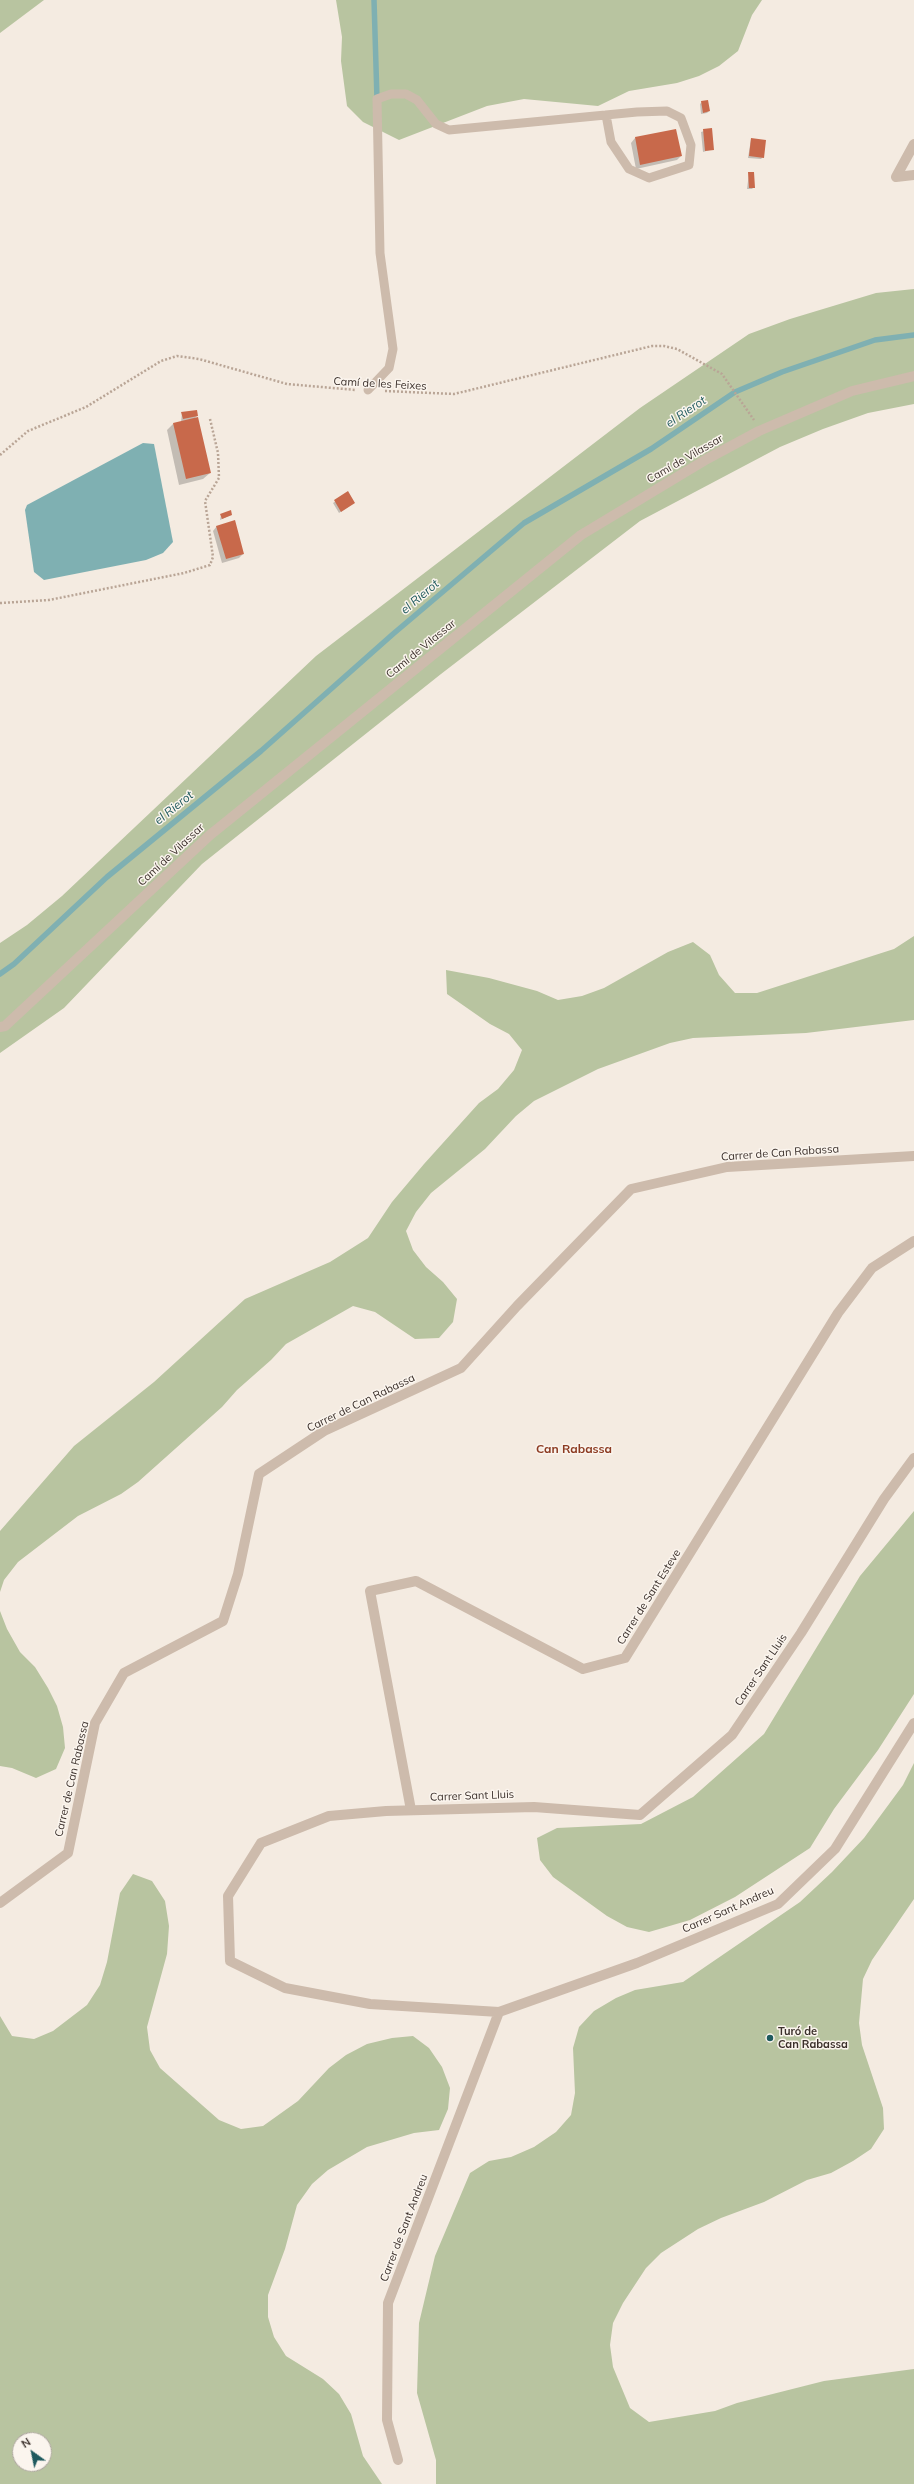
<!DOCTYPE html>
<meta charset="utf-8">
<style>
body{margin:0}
#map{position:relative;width:914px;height:2484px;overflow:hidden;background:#f4ebe1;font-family:Mulish,sans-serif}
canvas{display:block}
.north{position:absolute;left:12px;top:2432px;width:40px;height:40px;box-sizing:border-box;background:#fbf5ee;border:1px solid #aea6a0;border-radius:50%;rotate:327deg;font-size:11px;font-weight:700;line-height:16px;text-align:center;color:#3b302b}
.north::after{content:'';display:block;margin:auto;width:14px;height:18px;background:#1f5a5e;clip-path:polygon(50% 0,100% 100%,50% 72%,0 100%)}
</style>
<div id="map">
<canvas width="914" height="2484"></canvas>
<div class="north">N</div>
</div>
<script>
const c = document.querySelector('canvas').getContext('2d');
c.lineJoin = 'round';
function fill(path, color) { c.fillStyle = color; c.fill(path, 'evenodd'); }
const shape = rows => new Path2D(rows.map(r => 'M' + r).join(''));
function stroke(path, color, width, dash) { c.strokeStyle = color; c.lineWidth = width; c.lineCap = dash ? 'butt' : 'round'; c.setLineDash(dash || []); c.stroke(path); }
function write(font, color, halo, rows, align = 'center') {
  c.font = font + ' Mulish,sans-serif'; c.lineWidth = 3; c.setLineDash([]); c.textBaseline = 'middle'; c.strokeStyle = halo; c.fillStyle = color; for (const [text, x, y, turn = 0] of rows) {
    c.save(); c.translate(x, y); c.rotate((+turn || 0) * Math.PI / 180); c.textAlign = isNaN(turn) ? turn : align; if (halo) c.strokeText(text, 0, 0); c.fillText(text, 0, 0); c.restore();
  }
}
fill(shape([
 [0,0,44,0,0,33],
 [336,0,762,0,752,15,738,51,719,66,699,76,677,83,629,91,598,106,524,99,487,106,399,140,363,122,347,106,341,61,342,37],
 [914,289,914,404,868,413,823,429,780,447,640,521,441,674,202,864,64,1008,0,1053,0,943,27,925,62,896,316,656,640,408,749,334,790,319,876,293],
 [914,936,914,1020,806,1033,693,1038,670,1043,598,1069,534,1101,516,1116,485,1149,431,1193,416,1212,406,1231,413,1250,426,1267,443,1282,457,1299,453,1322,439,1338,415,1339,375,1312,353,1306,286,1344,271,1360,237,1390,222,1407,138,1482,121,1494,78,1516,18,1562,4,1580,0,1592,0,1531,74,1446,154,1382,245,1299,330,1262,368,1238,392,1202,424,1164,479,1103,498,1089,514,1070,522,1050,509,1034,490,1024,447,994,446,970,489,978,537,991,558,1000,582,996,604,988,668,952,693,942,710,955,719,975,735,993,757,993,894,949],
 [914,1511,914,1694,878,1750,834,1809,810,1848,735,1897,690,1920,649,1932,627,1927,607,1916,553,1877,540,1860,537,1838,557,1828,641,1824,693,1797,764,1734,860,1576],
 [0,1611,7,1629,20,1652,35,1667,48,1688,57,1706,63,1727,65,1748,56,1769,36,1778,12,1768,0,1766],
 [914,1763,914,1899,872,1960,863,1979,859,2023,862,2045,883,2108,884,2129,871,2149,853,2161,831,2173,807,2180,764,2202,721,2218,698,2229,661,2253,646,2268,623,2303,613,2323,610,2345,613,2367,630,2408,649,2422,715,2411,737,2403,824,2381,914,2369,914,2484,436,2484,436,2460,417,2393,419,2323,435,2256,470,2173,489,2161,511,2157,534,2147,556,2132,571,2115,575,2093,573,2048,579,2027,594,2011,616,1998,635,1990,683,1982,800,1902,832,1872,864,1838,903,1785],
 [133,1874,152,1881,165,1901,169,1926,167,1954,147,2027,150,2050,160,2068,219,2120,241,2129,263,2126,298,2101,329,2068,346,2055,367,2044,392,2038,413,2036,429,2048,442,2067,450,2088,448,2109,439,2130,414,2133,367,2147,328,2170,312,2184,297,2205,285,2249,268,2295,268,2317,274,2337,286,2356,323,2379,339,2394,351,2414,363,2456,382,2484,0,2484,0,2016,12,2036,34,2039,53,2031,87,2005,100,1985,107,1962,120,1893],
 [20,2440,44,2440,44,2464,20,2464]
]), '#b8c4a0');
fill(shape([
 [143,443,154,444,173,542,163,553,146,560,44,580,34,572,25,510,27,505]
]), '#7fb0b2');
fill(shape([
 [702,102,709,111,707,113,701,114,700,104],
 [711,129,713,149,703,152,701,132],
 [675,130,681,156,677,160,636,169,631,143,635,138],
 [751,139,763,157,761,159,748,158],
 [749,173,754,187,752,189,747,189],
 [182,413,197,416,194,419,210,473,203,479,179,485,167,430,173,424,181,422],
 [347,493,352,504,339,513,333,503],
 [221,515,231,515,220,520],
 [217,526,243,554,239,558,222,563,213,531]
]), '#0003');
stroke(shape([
 [374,0,377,99],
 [0,974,14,964,107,877,261,751,393,634,524,523,651,449,735,392,782,372,875,340,914,335]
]), '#7fb0b2', 5.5);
fill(shape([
 [708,100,710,111,703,113,701,101],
 [712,128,714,150,705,151,703,129],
 [676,129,682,156,640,165,635,137],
 [751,138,766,140,764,158,749,156],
 [748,172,754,172,755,188,749,188],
 [197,410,198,416,183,419,181,412],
 [198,417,211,473,186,479,173,423],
 [348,491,355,503,341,512,334,500],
 [231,510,232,515,222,519,220,514],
 [235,520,244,554,226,559,216,526]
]), '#c8694b');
stroke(shape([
 [385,391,454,394,652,346,664,346,677,349,722,374,754,420],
 [0,455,28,431,86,407,161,361,177,356,199,359,287,384,356,390],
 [0,603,49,600,184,573,210,565,213,557,205,501,219,478,218,453,210,419]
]), '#b9a596', 2.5, [2, 2]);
stroke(shape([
 [368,390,389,368,393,349,380,253,377,99,391,94,406,94,417,100,436,124,449,130,637,112,667,111,681,118,691,145,689,165,649,178,629,169,611,142,606,115]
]), '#cdbbac', 9);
stroke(shape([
 [914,144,896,177,914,175],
 [0,1027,5,1026,210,835,581,535,707,459,759,431,852,391,914,376],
 [914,1458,884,1499,801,1633,732,1735,640,1815,534,1807,386,1811,329,1816,261,1843,228,1896,230,1961,285,1988,370,2004,499,2012,637,1963,778,1904,835,1849,914,1723],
 [411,1810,370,1591,416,1581,583,1669,625,1658,838,1313,872,1268,914,1241],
 [0,1903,68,1853,95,1723,124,1673,223,1621,238,1574,259,1474,324,1431,461,1368,517,1306,631,1189,727,1167,914,1156],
 [398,2460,387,2420,388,2303,499,2012]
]), '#cdbbac', 10);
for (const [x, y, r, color] of [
 [770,2038,4,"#1f5a5e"]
]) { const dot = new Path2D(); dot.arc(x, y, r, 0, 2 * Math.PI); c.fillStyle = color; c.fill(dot); stroke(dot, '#fbf5ee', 1.5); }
write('11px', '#3b302b', '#fbf5ee', [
 ["Camí de les Feixes",380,384,3],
 ["Camí de Vilassar",685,459,-30],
 ["Camí de Vilassar",421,649,-39],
 ["Camí de Vilassar",171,855,-43],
 ["Carrer de Can Rabassa",780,1153,-4],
 ["Carrer de Can Rabassa",361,1403,-26],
 ["Carrer de Sant Esteve",649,1597,-58],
 ["Carrer Sant Lluis",761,1670,-56],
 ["Carrer de Can Rabassa",72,1779,-77],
 ["Carrer Sant Lluis",472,1796,-2],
 ["Carrer Sant Andreu",728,1910,-24],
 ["Carrer de Sant Andreu",404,2228,-69]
]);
write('bold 11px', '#3b302b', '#fbf5ee', [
 ["Turó de",778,2032],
 ["Can Rabassa",778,2045]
], 'left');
write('italic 12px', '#1f5a5e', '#fbf5ee', [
 ["el Rierot",686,412,-34],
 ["el Rierot",420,597,-40],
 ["el Rierot",174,808,-39]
]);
write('bold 12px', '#8c3b22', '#fbf5ee', [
 ["Can Rabassa",574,1449]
]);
</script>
